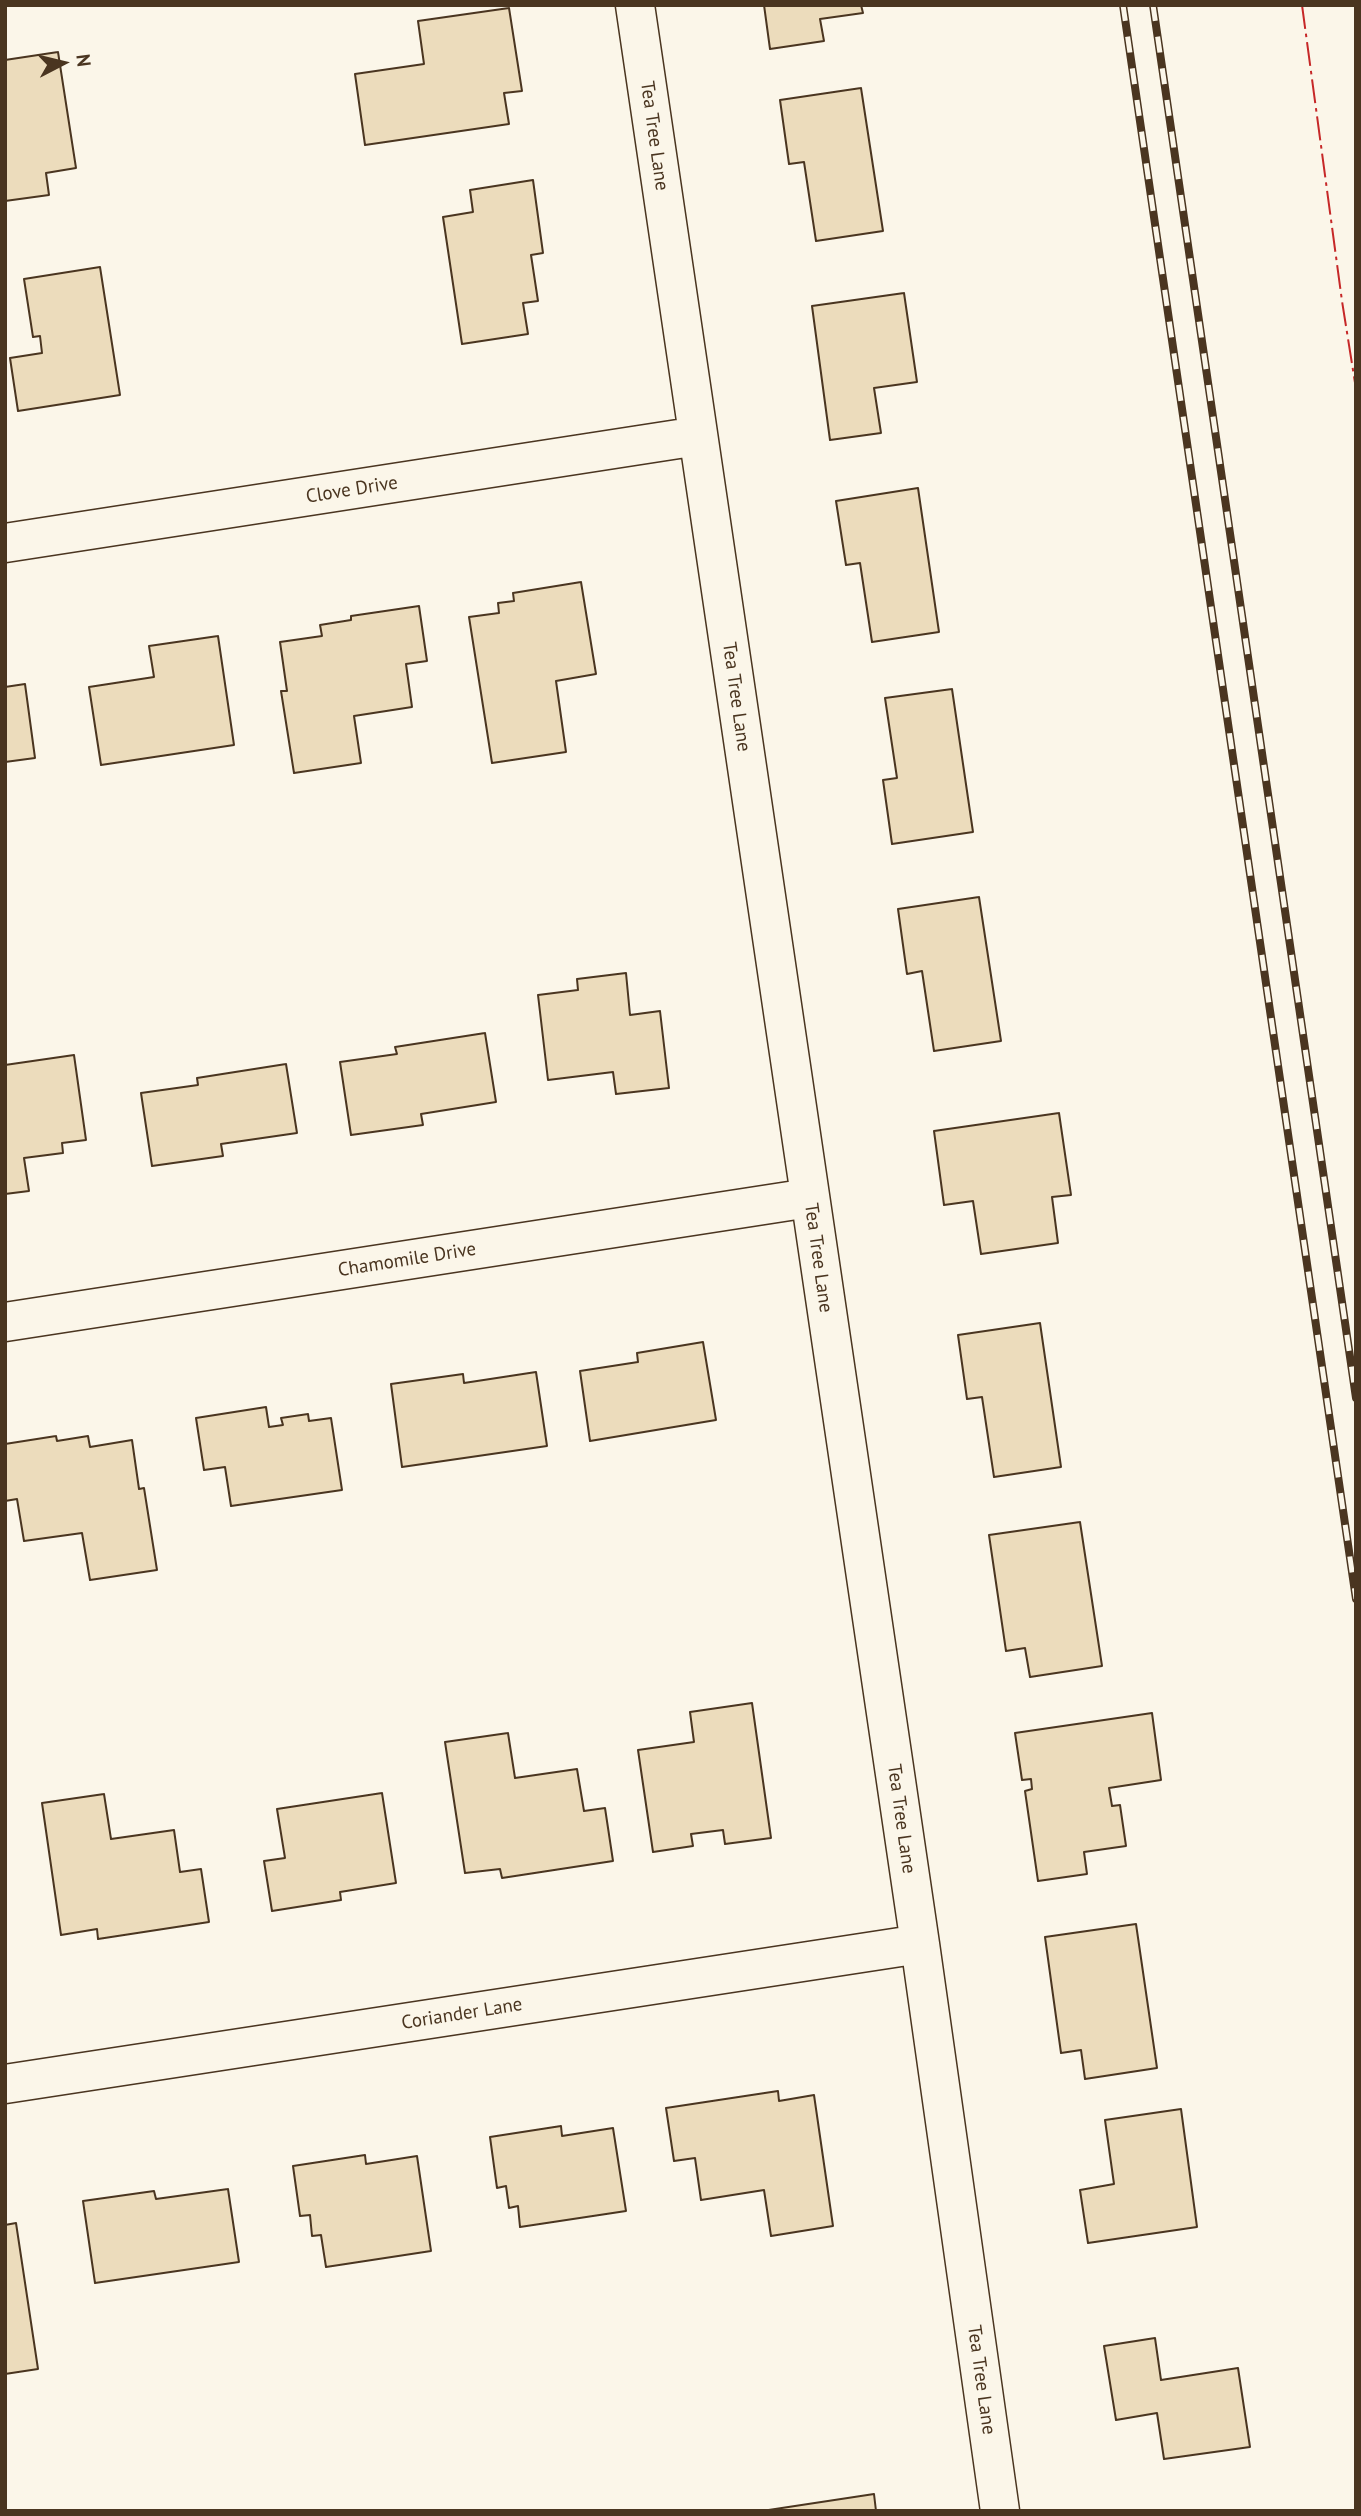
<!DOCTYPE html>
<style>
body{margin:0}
#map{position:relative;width:1361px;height:2516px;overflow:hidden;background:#fbf6e9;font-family:"PT Sans",sans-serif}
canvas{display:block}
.frame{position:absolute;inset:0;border:7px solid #4a3520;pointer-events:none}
.north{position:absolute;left:28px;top:28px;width:70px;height:70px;-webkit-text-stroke:5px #fbf6e9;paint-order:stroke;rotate:83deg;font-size:19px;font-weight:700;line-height:28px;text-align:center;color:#4a3520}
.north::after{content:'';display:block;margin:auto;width:24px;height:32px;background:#4a3520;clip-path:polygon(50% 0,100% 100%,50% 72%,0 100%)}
</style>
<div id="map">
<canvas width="1361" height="2516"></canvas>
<div class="frame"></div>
<div class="north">N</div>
</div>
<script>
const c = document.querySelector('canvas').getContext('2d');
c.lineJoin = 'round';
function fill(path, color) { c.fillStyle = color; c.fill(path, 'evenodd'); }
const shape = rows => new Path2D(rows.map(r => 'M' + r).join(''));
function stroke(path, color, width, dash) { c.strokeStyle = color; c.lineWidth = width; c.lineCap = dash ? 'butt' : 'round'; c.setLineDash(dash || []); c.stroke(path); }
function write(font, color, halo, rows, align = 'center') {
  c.font = font + ' "PT Sans",sans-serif'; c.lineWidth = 5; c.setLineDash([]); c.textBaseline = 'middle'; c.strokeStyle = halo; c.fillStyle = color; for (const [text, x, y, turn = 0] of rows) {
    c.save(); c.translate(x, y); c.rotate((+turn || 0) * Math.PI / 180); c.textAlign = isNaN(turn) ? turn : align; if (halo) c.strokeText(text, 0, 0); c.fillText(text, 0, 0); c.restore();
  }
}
const building = shape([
 [764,5,861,5,863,13,820,19,824,41,770,49,764,5],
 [509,8,522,91,504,93,509,124,365,145,355,74,424,64,418,21,509,8],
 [58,52,76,168,46,173,49,195,5,201,5,60,58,52],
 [861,88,883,231,816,241,804,162,789,164,780,100,861,88],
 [533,180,543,253,531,255,538,301,523,303,528,334,462,344,443,217,473,212,470,190,533,180],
 [100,267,120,395,18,411,10,358,42,353,40,336,33,337,24,279,100,267],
 [904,293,917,382,874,388,881,433,830,440,812,306,904,293],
 [918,488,939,632,872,642,860,563,846,565,836,501,918,488],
 [581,582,596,674,556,681,566,752,492,763,469,617,499,613,498,603,514,601,513,593,581,582],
 [419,606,427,661,406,664,412,707,354,716,361,763,294,773,281,691,287,691,280,642,322,636,320,625,351,620,351,616,419,606],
 [218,636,234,745,101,765,89,687,154,677,149,646,218,636],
 [25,684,35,758,5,762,5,687,25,684],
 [952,689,973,832,892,844,883,780,897,778,885,698,952,689],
 [979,897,1001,1041,934,1051,922,971,907,974,898,909,979,897],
 [626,973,630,1015,660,1011,669,1088,616,1094,613,1072,548,1080,538,995,578,990,577,979,626,973],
 [485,1033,496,1102,421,1114,423,1125,351,1135,340,1062,397,1054,395,1047,485,1033],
 [74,1055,86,1140,62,1143,63,1153,24,1158,29,1191,5,1194,5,1065,74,1055],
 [286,1064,297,1133,221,1144,223,1156,152,1166,141,1093,198,1085,197,1078,286,1064],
 [1059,1113,1071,1195,1052,1197,1058,1243,981,1254,973,1201,944,1205,934,1131,1059,1113],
 [1040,1323,1061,1467,994,1477,982,1397,967,1399,958,1335,1040,1323],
 [703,1342,716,1420,590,1441,580,1371,638,1362,637,1353,703,1342],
 [536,1372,547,1446,402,1467,391,1384,463,1374,464,1383,536,1372],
 [266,1407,269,1427,283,1425,281,1418,308,1414,309,1421,331,1418,342,1490,231,1506,225,1467,204,1470,196,1418,266,1407],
 [56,1436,57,1441,88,1436,90,1447,132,1440,139,1489,144,1488,157,1570,90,1580,82,1533,24,1541,17,1499,5,1501,5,1444,56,1436],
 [1080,1522,1102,1666,1030,1677,1025,1648,1006,1651,989,1535,1080,1522],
 [752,1703,771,1838,725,1844,723,1830,691,1834,693,1846,653,1852,638,1750,694,1742,690,1712,752,1703],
 [1152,1713,1161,1780,1109,1788,1112,1806,1120,1805,1126,1846,1084,1852,1087,1874,1038,1881,1025,1791,1032,1789,1031,1779,1022,1780,1015,1733,1152,1713],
 [508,1733,515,1778,577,1769,584,1811,605,1808,613,1861,502,1878,500,1869,465,1873,445,1742,508,1733],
 [382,1793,396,1883,340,1892,341,1900,272,1911,264,1861,285,1858,277,1809,382,1793],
 [104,1794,111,1839,174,1830,180,1872,201,1869,209,1922,98,1939,97,1929,61,1935,42,1803,104,1794],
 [1136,1924,1157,2068,1085,2079,1081,2050,1061,2053,1045,1937,1136,1924],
 [778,2091,779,2101,814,2095,833,2226,771,2236,764,2190,701,2200,695,2158,674,2161,666,2108,778,2091],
 [1181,2109,1197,2227,1088,2243,1080,2190,1114,2184,1105,2120,1181,2109],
 [561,2126,562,2136,613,2128,626,2211,520,2227,518,2206,509,2208,506,2186,497,2188,490,2137,561,2126],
 [365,2155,366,2164,417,2156,431,2251,326,2267,321,2235,312,2236,310,2215,300,2216,293,2166,365,2155],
 [228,2189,239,2262,95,2283,83,2201,154,2191,156,2199,228,2189],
 [16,2223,38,2369,5,2374,5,2225,16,2223],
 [1155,2338,1161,2380,1238,2368,1250,2447,1164,2459,1157,2413,1116,2420,1104,2346,1155,2338],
 [874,2494,876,2511,762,2511,874,2494]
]);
fill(building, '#ecdcbc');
stroke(building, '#4a3520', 2);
const minor = shape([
 [635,5,920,1944,1000,2511],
 [5,543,698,436],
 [5,1322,809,1198],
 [5,2084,920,1944]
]);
stroke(minor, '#4a3520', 41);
stroke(minor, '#fbf6e9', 38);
const rail = shape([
 [1123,5,1356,1599],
 [1153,5,1356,1398]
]);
stroke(rail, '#4a3520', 8);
stroke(rail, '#fbf6e9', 5, [16]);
stroke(shape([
 [1302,5,1342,301,1356,389]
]), '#c62828', 2, [24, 5, 3.5, 5]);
write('19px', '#4a3520', '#fbf6e9', [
 ["Tea Tree Lane",654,136,82],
 ["Clove Drive",352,490,-9],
 ["Tea Tree Lane",736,697,82],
 ["Tea Tree Lane",818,1258,82],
 ["Chamomile Drive",407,1260,-9],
 ["Tea Tree Lane",901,1819,82],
 ["Coriander Lane",462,2014,-9],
 ["Tea Tree Lane",981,2380,82]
]);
</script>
